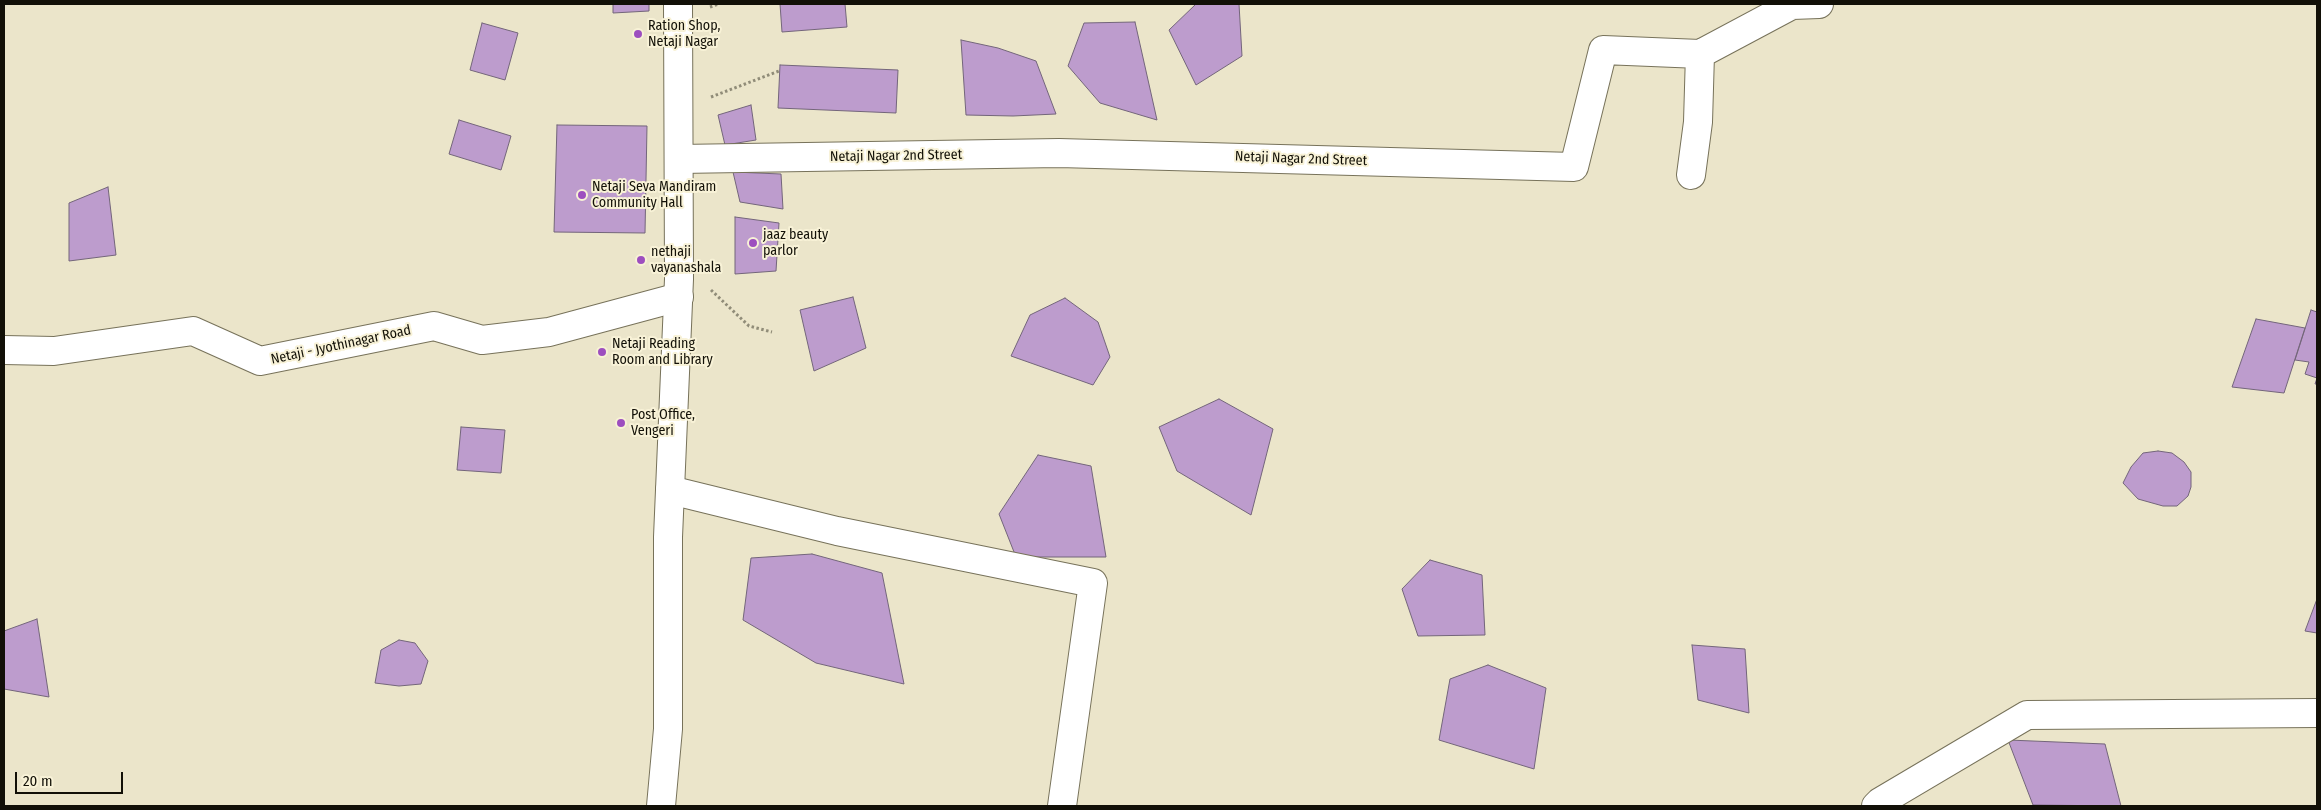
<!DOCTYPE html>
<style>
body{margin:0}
#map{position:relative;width:2321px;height:810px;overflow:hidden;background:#ebe5ca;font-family:"Fira Sans Condensed",sans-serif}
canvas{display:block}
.frame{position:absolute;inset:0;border:5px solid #121007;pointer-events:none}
.scale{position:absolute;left:15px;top:772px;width:108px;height:22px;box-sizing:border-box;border:2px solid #121007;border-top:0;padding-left:6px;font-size:15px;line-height:18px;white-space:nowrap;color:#121007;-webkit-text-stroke:4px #f8f2d7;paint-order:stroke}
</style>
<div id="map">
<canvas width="2321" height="810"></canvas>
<div class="frame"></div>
<div class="scale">20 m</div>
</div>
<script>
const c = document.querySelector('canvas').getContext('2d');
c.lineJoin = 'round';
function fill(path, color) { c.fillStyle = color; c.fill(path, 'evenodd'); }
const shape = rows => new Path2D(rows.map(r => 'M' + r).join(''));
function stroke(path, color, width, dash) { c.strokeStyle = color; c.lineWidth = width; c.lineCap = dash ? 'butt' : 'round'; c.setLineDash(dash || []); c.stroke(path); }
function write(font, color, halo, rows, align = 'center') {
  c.font = font + ' "Fira Sans Condensed",sans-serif'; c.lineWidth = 4; c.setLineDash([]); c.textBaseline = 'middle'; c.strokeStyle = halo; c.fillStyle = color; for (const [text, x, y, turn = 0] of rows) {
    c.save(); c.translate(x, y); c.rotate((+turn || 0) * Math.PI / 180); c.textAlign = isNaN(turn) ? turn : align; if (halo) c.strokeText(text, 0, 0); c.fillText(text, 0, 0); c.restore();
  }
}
const building = shape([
 [613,4,649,4,649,11,613,13,613,4],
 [780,4,845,4,847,27,782,32,780,4],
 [1196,4,1239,4,1242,56,1196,85,1169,30,1196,4],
 [1135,22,1157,120,1100,103,1068,66,1084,23,1135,22],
 [482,23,518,33,505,80,470,70,482,23],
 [961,40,998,48,1036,61,1056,114,1013,116,966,115,961,40],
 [780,65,898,70,896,113,778,108,780,65],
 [751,105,756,140,725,145,718,115,751,105],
 [459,120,511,136,501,170,449,154,459,120],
 [557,125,647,126,645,233,554,232,557,125],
 [733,172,781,174,783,209,740,202,733,172],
 [108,187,116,255,69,261,69,203,108,187],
 [735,217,779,223,776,271,735,274,735,217],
 [853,297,866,348,814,371,800,310,853,297],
 [1065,298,1098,322,1110,357,1093,385,1011,356,1030,315,1065,298],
 [2311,310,2317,312,2317,384,2315,384,2317,378,2305,374,2309,362,2295,360,2311,310],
 [2256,319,2305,328,2284,393,2232,387,2256,319],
 [1219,399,1273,429,1251,515,1177,471,1159,427,1219,399],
 [461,427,505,430,501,473,457,470,461,427],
 [2158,451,2172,453,2184,462,2191,472,2191,487,2188,496,2177,506,2163,506,2138,499,2123,483,2131,467,2143,453,2158,451],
 [1038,455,1091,466,1106,557,1016,557,999,514,1038,455],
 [812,554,882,573,904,684,816,663,743,620,751,558,812,554],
 [1430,560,1482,575,1485,635,1418,636,1402,589,1430,560],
 [2317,599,2317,633,2305,631,2317,599],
 [37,619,49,697,4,689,4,631,37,619],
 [399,640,415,643,428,661,421,684,399,686,375,683,381,650,399,640],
 [1692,645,1745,649,1749,713,1698,700,1692,645],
 [1488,665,1546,688,1534,769,1439,740,1450,679,1488,665],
 [2008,740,2105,744,2121,806,2033,805,2008,740]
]);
fill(building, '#bd9ccd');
stroke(building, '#73657a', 1);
const minor = shape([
 [679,159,1059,153,1574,167,1603,50,1700,54,1792,5,1819,4],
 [1691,175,1698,122,1700,54],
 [4,350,54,351,193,331,260,361,434,326,482,340,549,332,679,297],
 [670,490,837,531,1093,583,1062,806],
 [1876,806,1880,802,2027,715,2317,713]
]);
const major = shape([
 [661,806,668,729,668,537,679,279,678,4]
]);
stroke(minor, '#77725a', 30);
stroke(major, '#77725a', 30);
stroke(shape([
 [710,7,719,4],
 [711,97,779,71],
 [711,290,749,326,772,332]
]), '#908c78', 3, [2.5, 2.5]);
stroke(minor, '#fff', 28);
stroke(major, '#fff', 28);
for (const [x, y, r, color] of [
 [638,34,5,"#9d4ebf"],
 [582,195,5,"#9d4ebf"],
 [753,243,5,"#9d4ebf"],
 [641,260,5,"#9d4ebf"],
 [602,352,5,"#9d4ebf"],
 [621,423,5,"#9d4ebf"]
]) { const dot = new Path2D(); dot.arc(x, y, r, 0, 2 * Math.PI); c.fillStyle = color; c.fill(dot); stroke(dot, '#f8f2d7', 2); }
write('14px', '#121007', '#f8f2d7', [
 ["Ration Shop,",648,26],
 ["Netaji Nagar",648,42],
 ["Netaji Seva Mandiram",592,187],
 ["Community Hall",592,203],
 ["jaaz beauty",763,235],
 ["parlor",763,251],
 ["nethaji",651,252],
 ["vayanashala",651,268],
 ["Netaji Reading",612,344],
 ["Room and Library",612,360],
 ["Post Office,",631,415],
 ["Vengeri",631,431]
], 'left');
write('14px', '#121007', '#f8f2d7', [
 ["Netaji Nagar 2nd Street",896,156,-1],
 ["Netaji Nagar 2nd Street",1301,159,2],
 ["Netaji - Jyothinagar Road",341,345,-12]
]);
</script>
